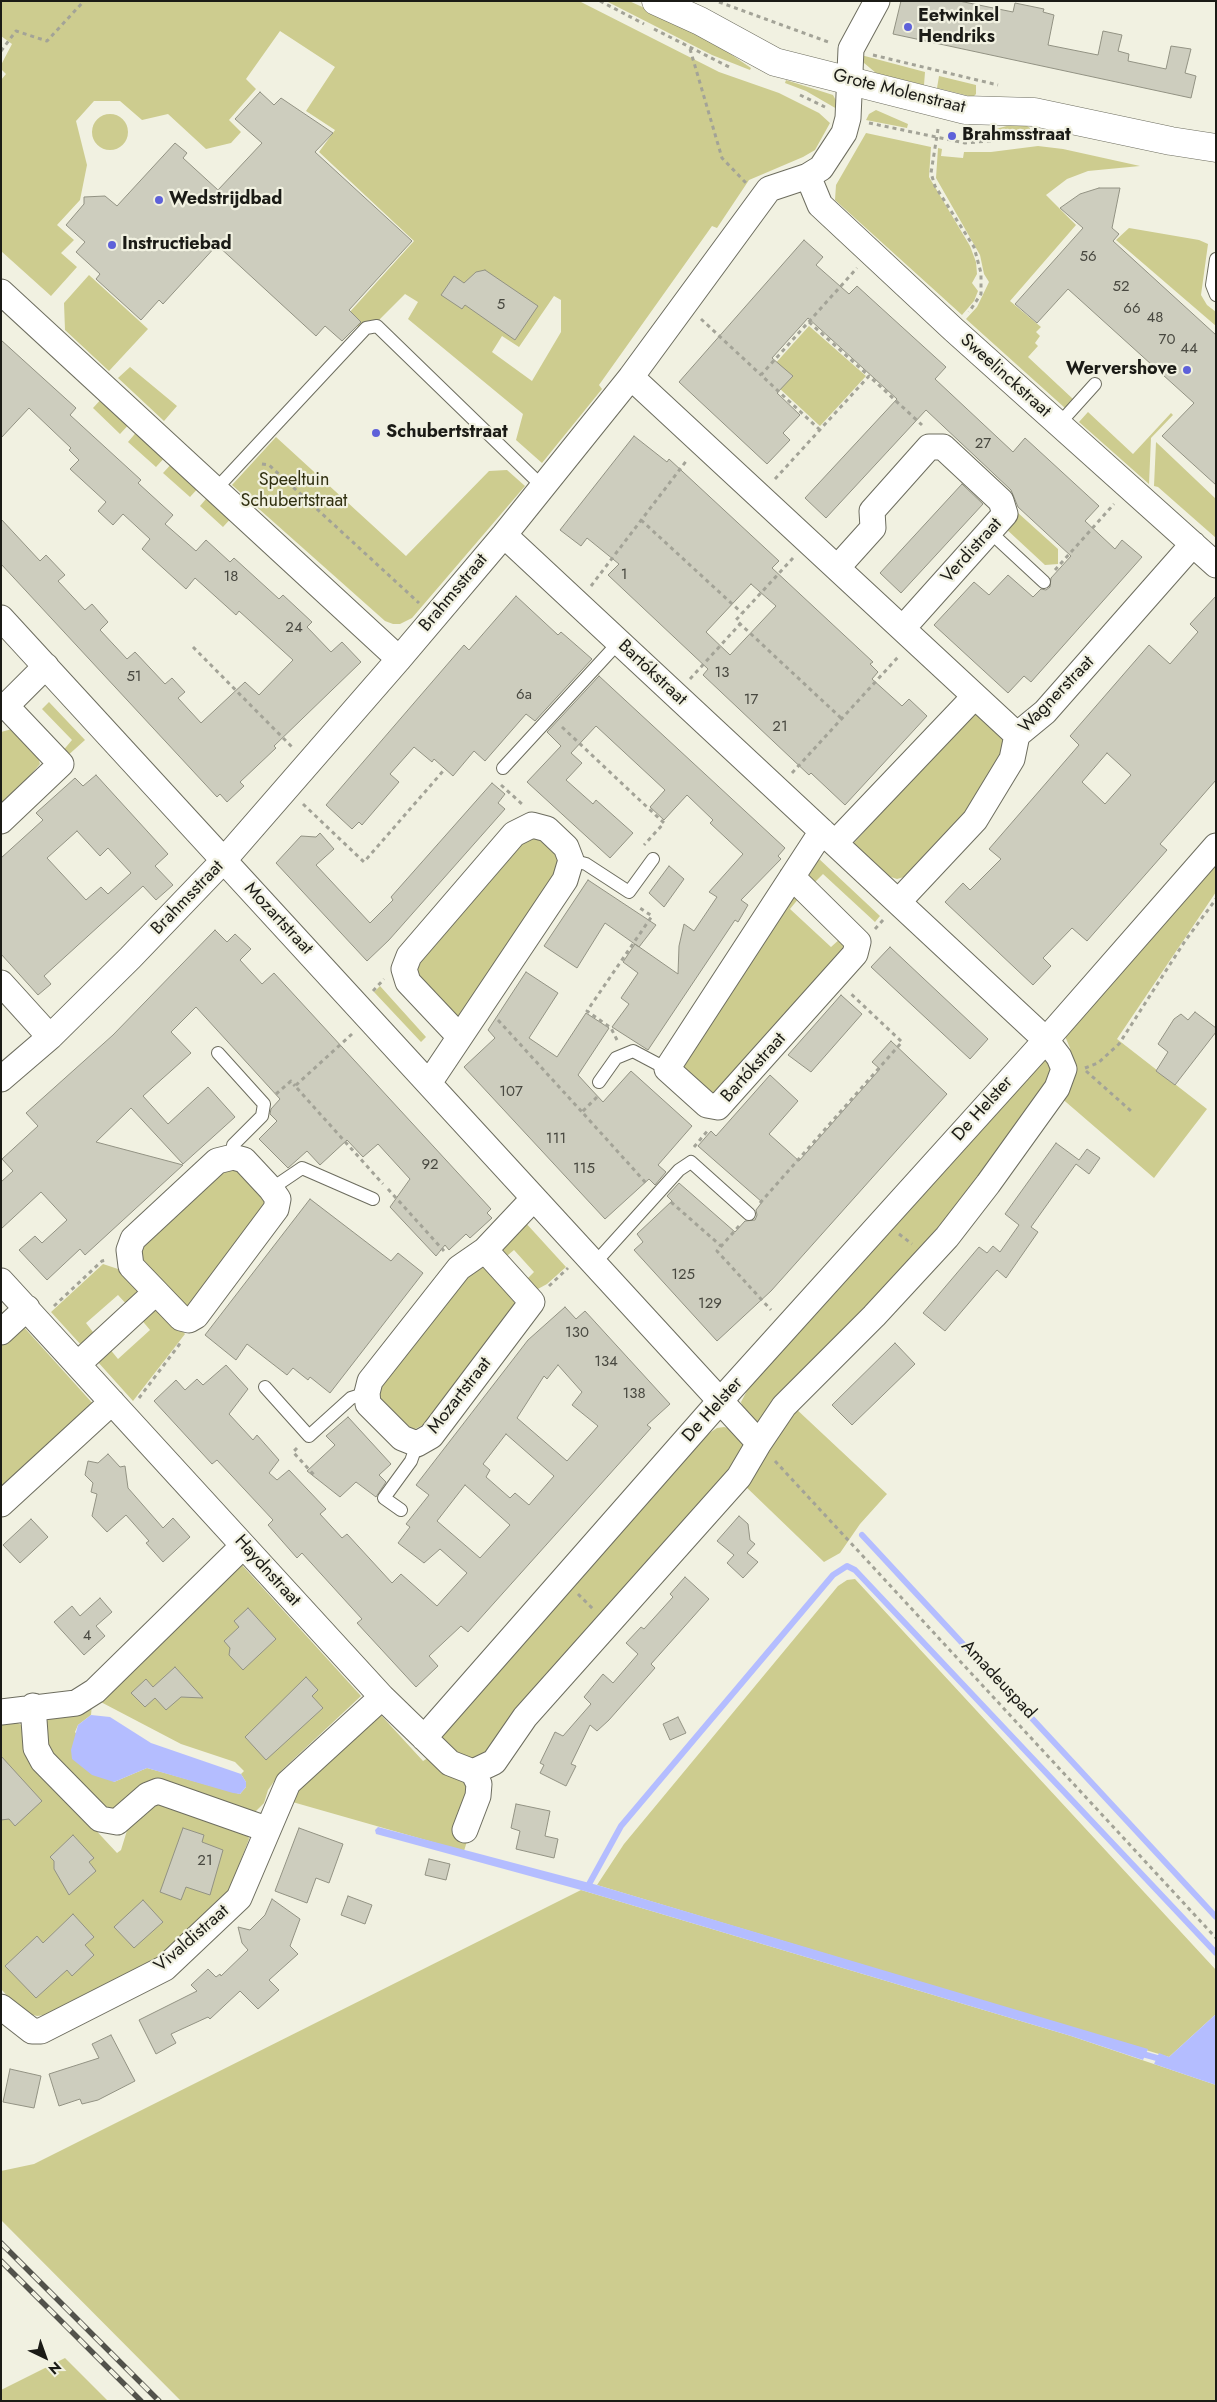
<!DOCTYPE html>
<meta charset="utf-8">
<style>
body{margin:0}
#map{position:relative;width:1217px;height:2402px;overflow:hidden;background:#f1f1e1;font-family:Jost,sans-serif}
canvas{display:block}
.frame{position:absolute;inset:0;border:2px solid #1b1b16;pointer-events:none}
.north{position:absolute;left:20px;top:2332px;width:50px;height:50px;-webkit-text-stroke:4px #f1f1e1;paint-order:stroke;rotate:138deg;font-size:14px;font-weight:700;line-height:20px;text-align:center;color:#1b1b16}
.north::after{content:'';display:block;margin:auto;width:18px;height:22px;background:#1b1b16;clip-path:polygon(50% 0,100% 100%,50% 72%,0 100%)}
</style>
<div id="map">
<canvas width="1217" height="2402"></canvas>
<div class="frame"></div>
<div class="north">N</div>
</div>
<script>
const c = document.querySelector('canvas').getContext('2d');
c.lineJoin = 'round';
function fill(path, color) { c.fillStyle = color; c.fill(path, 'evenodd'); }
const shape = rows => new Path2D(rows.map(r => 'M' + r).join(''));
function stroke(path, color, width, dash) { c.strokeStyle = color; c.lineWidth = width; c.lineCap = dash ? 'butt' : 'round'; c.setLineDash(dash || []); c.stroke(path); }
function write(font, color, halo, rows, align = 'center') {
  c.font = font + ' Jost,sans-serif'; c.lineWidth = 4.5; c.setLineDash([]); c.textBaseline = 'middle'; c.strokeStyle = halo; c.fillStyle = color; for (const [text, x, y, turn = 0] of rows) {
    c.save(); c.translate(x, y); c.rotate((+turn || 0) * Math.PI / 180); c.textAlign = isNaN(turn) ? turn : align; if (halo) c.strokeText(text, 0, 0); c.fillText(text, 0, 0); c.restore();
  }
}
fill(shape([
 [1,1,579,1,719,72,779,93,819,113,830,123,815,150,803,157,749,180,717,228,712,226,599,385,602,389,542,463,516,440,523,414,408,319,418,302,405,294,378,321,358,327,348,314,414,241,319,152,335,130,306,111,335,67,280,31,246,79,256,89,229,120,241,132,231,143,206,149,168,114,142,120,120,101,94,101,76,121,87,165,80,200,57,225,74,240,61,253,77,267,51,296,1,251,1,80,6,74,1,69,1,65,12,44,1,36],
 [554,296,561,300,561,332,532,381,492,352,502,336,519,347],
 [606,1,629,1,667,18,707,38,751,68,750,70,712,55],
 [861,55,925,72,924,85,876,73,864,63],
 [939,76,976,85,976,94,973,97,937,88],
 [786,80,833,95,840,108,837,109,806,91,785,83],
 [876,110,908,124,907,128,866,120,869,114],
 '92 132a18 18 0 1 1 36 0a18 18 0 1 1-36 0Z',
 [1021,122,1030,128,1029,133,978,139,978,134],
 [866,133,931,147,929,177,970,246,976,262,977,274,972,283,978,291,974,301,962,315,835,200,836,185],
 [1038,146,1063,149,1140,166,1088,171,1067,179,1046,195,1076,225,1010,301,1041,327,1036,332,1040,336,1035,343,1038,346,1028,357,1073,399,1065,408,966,319,977,307,989,282,984,274,980,255,936,178,938,148,942,149,941,156,963,158,964,152,991,152],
 [1129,228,1199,240,1208,244,1201,295,1207,305,1216,312,1216,326,1116,240],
 [89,275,148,329,109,371,65,330,64,303],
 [809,326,866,376,820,426,765,375],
 [130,367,177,406,164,421,118,378],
 [104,396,132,421,120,434,93,408],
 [1088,412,1133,454,1171,413,1173,415,1151,438,1149,484,1079,422],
 [139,429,167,455,156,467,128,442],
 [276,437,406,556,489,471,507,470,525,486,412,618,400,624,393,624,385,621,232,485],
 [1156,442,1216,499,1216,538,1158,487,1154,486],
 [175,460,201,485,190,497,163,473],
 [211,493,234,515,223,527,200,506],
 [1017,512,1058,549,1058,564,1045,565,1004,527],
 [49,702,85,740,65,758,61,753,72,740,42,709],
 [974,708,1003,736,1006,749,976,802,911,875,897,879,885,875,853,844],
 [12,729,38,757,40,764,1,809,1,732],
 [531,836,552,843,563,867,460,1017,449,1015,416,979,417,958,516,845],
 [817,857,880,916,875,922,823,874,812,885,807,876],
 [1216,860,1216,892,1117,1039,1207,1109,1154,1178,1059,1096,1071,1060,1070,1048,1064,1034],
 [791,897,799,898,790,909,831,947,842,937,846,943,845,953,719,1092,710,1094,684,1077,681,1054],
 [380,986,426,1037,421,1042,374,992],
 [1047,1059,1056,1070,952,1221,759,1423,753,1422,744,1412,741,1402,749,1387,1041,1060],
 [227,1168,237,1170,264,1195,267,1207,188,1310,137,1262,139,1242],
 [524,1221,566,1267,547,1284,536,1290,523,1283,534,1272,514,1250,502,1260,499,1246],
 [103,1264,127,1272,140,1289,129,1307,118,1295,86,1323,96,1336,82,1346,51,1312],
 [474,1266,483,1267,512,1297,515,1304,427,1423,413,1430,400,1428,378,1404,378,1387],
 [151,1310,165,1313,185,1334,133,1401,97,1361,109,1348,118,1359,150,1330,140,1318],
 [22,1325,95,1406,1,1492,1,1344],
 [793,1406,887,1494,860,1524,840,1553,824,1562,743,1484],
 [724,1427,732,1429,748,1447,743,1458,492,1752,465,1762,443,1743,443,1733,708,1434,717,1428],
 [242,1565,361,1696,282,1770,268,1790,264,1803,255,1812,163,1782,120,1809,102,1809,48,1754,45,1720,49,1717,92,1704,91,1715,78,1725,75,1732,114,1782,147,1768,240,1794,246,1787,246,1782,241,1774,244,1771,235,1762,181,1744,97,1700],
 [855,1579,1216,1970,1216,2014,1169,2057,597,1885,624,1844,838,1586,847,1580],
 [379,1713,423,1761,428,1758,445,1774,469,1783,468,1838,464,1851,289,1801,295,1790],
 [14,1721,25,1727,36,1766,117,1853,121,1850,129,1824,156,1801,247,1831,249,1839,227,1896,158,1960,46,2015,37,2016,22,2012,1,1989,1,1724],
 [581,1890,1071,2036,1216,2085,1216,2401,181,2401,1,2220,1,2171,34,2164],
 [65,2358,108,2401,1,2401,1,2390]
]), '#cdcc8f');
fill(shape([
 [91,1715,110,1717,151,1743,241,1774,246,1782,246,1787,240,1794,233,1793,147,1768,114,1782,92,1775,72,1759,71,1750,78,1725],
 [378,1827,597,1885,1148,2049,1143,2060,1071,2036,581,1890,376,1834,375,1830],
 [1216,2014,1216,2085,1154,2064,1159,2053,1169,2057]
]), '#b4bdff');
stroke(shape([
 [862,1535,1216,1917],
 [588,1886,621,1826,833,1575,847,1566,855,1570,1216,1953],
 [1139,2053,1157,2058]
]), '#b4bdff', 6);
const building = shape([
 [901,1,959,1,1013,12,1015,3,1044,9,1043,12,1054,15,1048,45,1098,55,1103,31,1122,35,1118,51,1129,54,1128,61,1166,69,1171,46,1191,49,1185,73,1196,76,1191,98,893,34,901,1],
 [260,92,274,105,281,98,333,133,315,152,412,241,349,310,361,322,342,341,325,326,316,336,217,245,163,304,159,300,141,320,96,279,100,274,76,252,85,242,66,225,84,204,84,197,105,196,117,206,175,143,187,153,183,158,218,190,262,143,235,119,260,92],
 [1099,188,1120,188,1112,228,1119,234,1113,241,1216,335,1216,485,1162,436,1194,403,1068,289,1037,323,1015,304,1083,228,1060,208,1080,194,1099,188],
 [804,240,823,257,816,265,849,294,857,286,946,367,935,379,1013,452,1025,438,1099,506,1085,521,1115,549,1122,540,1142,557,1031,682,1024,676,1008,693,934,625,974,582,989,595,1008,575,1033,597,1041,589,1046,590,1050,587,1051,578,1071,556,1018,507,1011,490,926,410,826,518,805,498,897,399,808,318,772,358,793,376,777,393,800,415,783,433,790,440,767,464,679,382,804,240],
 [485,270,538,306,515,340,465,305,462,309,441,295,454,276,464,283,476,272,485,270],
 [1,340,76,408,70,415,141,480,138,483,173,515,165,524,196,551,206,540,230,562,234,558,279,599,283,595,312,622,307,627,331,652,342,642,361,662,274,746,276,748,240,782,244,786,227,802,220,794,217,797,1,564,1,519,40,561,46,555,65,575,58,581,85,610,92,604,108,622,100,630,127,659,135,652,165,684,172,678,185,692,178,698,201,723,245,682,259,695,293,660,239,611,236,615,195,578,186,589,142,549,150,539,123,514,113,525,98,511,106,502,70,469,79,460,69,450,71,448,29,408,1,438,1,340],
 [634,436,667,462,669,459,779,561,772,568,873,662,870,664,878,672,872,679,902,706,909,699,927,716,845,805,811,773,809,775,703,675,708,669,608,575,619,564,587,538,581,546,560,530,634,436],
 [751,584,776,606,730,655,706,632,751,584],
 [962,484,983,504,901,593,880,573,962,484],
 [516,596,558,635,561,632,592,659,535,721,526,714,485,761,474,751,453,776,434,759,432,762,414,747,390,774,399,782,362,825,359,822,352,829,326,805,464,645,469,650,516,596],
 [1216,596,1216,780,1160,844,1167,850,1087,941,1072,928,1043,958,1051,966,1033,985,945,902,963,883,970,890,1001,859,989,849,1079,745,1070,736,1149,645,1170,664,1198,632,1190,624,1216,596],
 [1107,753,1131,775,1105,804,1082,782,1107,753],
 [599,676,785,848,778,856,781,859,741,900,748,905,738,922,735,920,648,1050,612,1027,629,1004,621,998,638,973,623,962,635,944,678,974,679,946,684,924,694,931,717,897,709,892,743,854,710,823,713,820,687,795,664,820,650,807,665,790,596,726,571,753,582,763,566,780,593,804,596,800,633,833,610,858,527,782,561,746,547,732,599,676],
 [96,775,168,854,155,866,173,885,156,900,143,886,44,976,51,984,38,995,1,954,1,858,43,820,36,813,75,778,83,786,96,775],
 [77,831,100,856,108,848,131,873,108,894,101,887,86,900,47,858,77,831],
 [492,783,505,794,498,803,505,809,389,940,367,961,276,863,301,836,316,837,320,833,334,849,316,865,370,923,393,900,391,897,492,783],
 [669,866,684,879,664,907,649,893,669,866],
 [588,880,656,925,639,947,605,923,577,968,544,946,588,880],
 [215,930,227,942,235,934,251,949,240,960,262,984,274,973,491,1209,487,1213,492,1218,470,1238,466,1234,449,1250,445,1245,436,1256,390,1207,410,1179,378,1144,363,1157,347,1140,320,1165,307,1151,288,1168,259,1139,277,1121,270,1114,271,1109,280,1099,196,1007,171,1032,191,1053,143,1096,168,1124,208,1087,235,1117,183,1164,131,1108,96,1142,183,1165,85,1255,80,1249,47,1280,19,1250,35,1236,42,1243,67,1220,41,1192,1,1229,1,1182,13,1171,2,1159,38,1126,26,1113,113,1035,215,930],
 [890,947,988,1039,970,1059,871,967,890,947],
 [526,972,558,993,529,1038,557,1057,586,1013,609,1028,578,1075,589,1087,603,1102,631,1071,692,1126,658,1165,666,1172,655,1185,649,1179,605,1219,464,1067,495,1038,488,1030,526,972],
 [841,995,862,1014,811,1072,788,1055,841,995],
 [1195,1012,1216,1028,1216,1032,1175,1085,1156,1071,1168,1052,1158,1044,1174,1019,1181,1014,1188,1020,1195,1012],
 [891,1041,947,1094,771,1291,717,1341,634,1250,643,1242,637,1234,672,1201,667,1196,679,1183,735,1232,745,1221,755,1220,757,1215,756,1210,762,1202,698,1146,711,1131,716,1136,770,1075,798,1101,769,1134,799,1161,880,1069,872,1062,891,1041],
 [1056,1143,1079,1160,1087,1149,1100,1158,1089,1174,1076,1164,1031,1227,1038,1232,1006,1278,997,1270,945,1331,923,1313,979,1247,987,1253,993,1246,1000,1252,1019,1225,1005,1214,1056,1143],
 [310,1199,391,1261,398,1253,423,1273,330,1393,310,1377,308,1380,293,1368,287,1375,247,1344,236,1360,205,1335,310,1199],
 [565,1307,576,1319,585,1311,670,1404,647,1425,651,1428,468,1632,461,1626,429,1656,438,1666,416,1687,357,1623,362,1619,302,1553,297,1558,268,1525,273,1520,217,1460,212,1464,154,1401,176,1380,185,1390,197,1379,203,1385,226,1365,248,1389,229,1414,253,1440,257,1435,279,1460,269,1473,277,1480,289,1470,326,1509,320,1514,342,1538,347,1534,392,1583,401,1574,437,1606,467,1573,440,1549,424,1563,398,1543,410,1527,406,1524,429,1495,416,1485,528,1340,565,1307],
 [558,1365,582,1392,572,1405,598,1426,567,1461,517,1418,544,1376,547,1379,558,1365],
 [506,1434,554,1476,529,1505,515,1493,510,1498,486,1477,490,1470,483,1464,506,1434],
 [465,1485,510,1525,480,1558,437,1521,465,1485],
 [895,1343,915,1364,852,1425,832,1405,895,1343],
 [348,1417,391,1464,379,1475,386,1482,376,1497,356,1482,340,1497,307,1471,335,1445,326,1436,348,1417],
 [108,1454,120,1467,125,1466,128,1488,163,1528,173,1518,190,1537,163,1562,146,1543,149,1541,126,1515,107,1532,92,1516,97,1494,91,1492,93,1483,85,1475,88,1461,98,1463,108,1454],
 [739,1516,748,1524,750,1540,755,1544,747,1553,758,1562,743,1578,727,1563,734,1555,717,1541,739,1516],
 [31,1519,48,1537,20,1563,3,1545,31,1519],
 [685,1577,709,1599,651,1664,655,1668,609,1720,597,1731,590,1725,571,1764,576,1766,566,1786,540,1773,544,1765,540,1763,555,1732,563,1736,591,1704,584,1697,603,1674,613,1683,638,1654,626,1643,641,1627,644,1629,673,1597,670,1594,685,1577],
 [100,1598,112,1612,96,1626,105,1636,84,1655,54,1622,72,1606,80,1616,100,1598],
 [248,1608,276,1639,243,1670,229,1655,230,1648,224,1641,239,1627,234,1621,248,1608],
 [175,1667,203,1698,181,1697,166,1710,155,1698,145,1707,131,1693,146,1679,153,1687,175,1667],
 [306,1677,318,1690,312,1696,323,1708,266,1760,245,1737,306,1677],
 [678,1717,686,1733,670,1740,663,1724,678,1717],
 [1,1756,42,1801,15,1826,9,1819,1,1820,1,1756],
 [516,1804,550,1811,545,1836,558,1839,554,1858,516,1849,520,1831,511,1828,516,1804],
 [183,1828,204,1835,202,1842,223,1850,210,1895,186,1887,181,1900,160,1892,183,1828],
 [299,1828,343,1844,329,1883,316,1878,307,1903,275,1891,299,1828],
 [73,1835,94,1858,89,1862,96,1871,69,1895,54,1869,54,1861,50,1857,73,1835],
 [429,1859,450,1864,446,1880,425,1875,429,1859],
 [348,1896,372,1905,365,1924,341,1915,348,1896],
 [272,1899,300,1919,290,1946,298,1954,269,1980,279,1990,258,2009,240,1991,210,2019,208,2017,171,2034,176,2043,156,2054,139,2020,197,1991,191,1985,208,1969,216,1977,220,1974,221,1976,248,1950,242,1943,238,1927,250,1930,265,1915,272,1899],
 [143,1900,163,1922,134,1948,114,1927,143,1900],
 [73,1914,94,1937,85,1945,94,1955,72,1976,67,1970,36,1998,5,1966,37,1936,43,1943,73,1914],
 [111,2035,135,2081,98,2100,82,2104,80,2099,59,2106,49,2074,99,2058,92,2044,111,2035],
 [10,2069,41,2076,34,2108,3,2102,10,2069]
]);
fill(building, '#cdcdbe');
stroke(building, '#929283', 1);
const service = shape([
 [1216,259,1212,285,1216,295],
 [1059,424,1095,384],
 [216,489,366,328,377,326,543,487],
 [989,531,1044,582],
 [503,768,619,642],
 [571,860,586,864,629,892,653,859],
 [218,1053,264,1104,262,1116,233,1145,233,1157],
 [599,1082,616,1058,633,1051,667,1069],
 [271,1189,302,1168,373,1199],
 [594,1264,679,1170,691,1162,749,1214],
 [265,1387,309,1436,351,1398,367,1393],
 [401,1510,384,1498,411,1461,417,1444]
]);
const minor = shape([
 [808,176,820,205,954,330,1216,565],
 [1,292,399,659],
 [631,377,1017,735],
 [837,568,873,528,872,511,929,447,943,447,1001,501,1005,514,903,628],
 [1,618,759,1443],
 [1,821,61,764,6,706,46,666],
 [835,843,975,696],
 [792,877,858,942,855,954,718,1107,707,1105,667,1069,822,831],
 [899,901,975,820,1012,759,1017,735,1045,712,1193,544],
 [1,983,50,1037],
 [1,1079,50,1037,130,958,224,860,399,659,504,535,631,377,769,189,808,176,821,168,844,133,848,118,851,49,877,1],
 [429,1083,565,880,571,860,566,847,547,829,532,825,514,834,409,956,404,969,408,982,459,1036],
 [233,1157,244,1160,271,1189,278,1199,276,1209,196,1316,189,1320,181,1318,131,1266,129,1250,133,1239,217,1161,233,1157],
 [485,1250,532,1302,431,1436,417,1444,402,1438,368,1404,367,1393,370,1381,459,1268,485,1250,534,1198],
 [1,1281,382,1697,450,1763,473,1772,494,1762,525,1717,739,1477,759,1443,784,1406,874,1316,947,1237,988,1184,1057,1088,1064,1069,1059,1057,1046,1040,504,535],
 [1,1332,27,1308],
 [78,1364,155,1293],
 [1,1504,112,1402],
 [33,1706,36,1748,43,1761,100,1819,117,1822,148,1795,158,1791,266,1829],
 [1,1712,76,1703,95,1691,243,1546],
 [424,1738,720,1401,1046,1040,1216,846],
 [465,1830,478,1796,479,1784,473,1772],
 [1,2007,32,2031,41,2031,165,1968,239,1898,288,1783,382,1697]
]);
const tertiary = shape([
 [656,1,700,21,775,62,965,110,1034,112,1171,141,1216,148]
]);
stroke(service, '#6d6d5f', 14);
stroke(minor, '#6d6d5f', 27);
stroke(tertiary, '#6d6d5f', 29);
stroke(shape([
 [600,1,644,24],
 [719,2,831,43],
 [654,29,731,68],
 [690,49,722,158,746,183],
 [1,51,16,31,47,41,84,1],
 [873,55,998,85],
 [800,95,825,107],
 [869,123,965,143,1025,138],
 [938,129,931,173,935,186,974,247,981,273,981,294,969,312],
 [701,319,761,375],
 [809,322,869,376],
 [820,430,761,375,857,268],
 [262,464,269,465,419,603],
 [775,479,869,376,922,425],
 [641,520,742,613],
 [793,558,736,620,842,719],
 [1055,570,1114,504],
 [591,586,687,460],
 [193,647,292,747],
 [690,679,740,624],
 [562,727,664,823,644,845],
 [792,773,899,656],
 [501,785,522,804],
 [303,804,364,862,444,770],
 [875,929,884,919],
 [373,991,384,979],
 [498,1020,582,1112],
 [352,1034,295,1086,383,1184],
 [617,1040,611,1028,587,1011,652,916,637,906],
 [1085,1068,1098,1063,1119,1044,1185,941,1216,899],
 [1086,1071,1131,1111],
 [276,1094,291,1081,295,1086],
 [597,1097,582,1112,646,1183],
 [694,1147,709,1129],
 [388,1189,444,1251],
 [671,1202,721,1246],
 [760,1203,902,1042,850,993],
 [739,1226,717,1251,771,1310],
 [899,1234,912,1244],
 [549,1286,568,1268],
 [54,1306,102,1261,107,1260],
 [139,1398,182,1341],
 [297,1448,293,1452,315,1476],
 [775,1461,1216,1938],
 [578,1594,593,1609]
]), '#a3a397', 3, [4, 4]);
stroke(service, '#fff', 12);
stroke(minor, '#fff', 25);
stroke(tertiary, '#fff', 28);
const rail = shape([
 [1,2243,159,2401],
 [1,2261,141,2401]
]);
stroke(rail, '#52524b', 5.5);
stroke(rail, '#f1f1e1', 4, [11]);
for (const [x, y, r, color] of [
 [908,27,5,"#5e61d9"],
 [952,136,5,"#5e61d9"],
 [159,200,5,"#5e61d9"],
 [112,245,5,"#5e61d9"],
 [1187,370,5,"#5e61d9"],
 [376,433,5,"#5e61d9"]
]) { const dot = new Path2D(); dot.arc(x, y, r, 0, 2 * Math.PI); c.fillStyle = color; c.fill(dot); stroke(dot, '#f1f1e1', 2); }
write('15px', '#484840', null, [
 ["56",1088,257],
 ["52",1121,287],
 ["5",501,305],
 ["66",1132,309],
 ["48",1155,318],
 ["70",1167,340],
 ["44",1189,349],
 ["27",983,444],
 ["1",624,575],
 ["18",231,577],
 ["24",294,628],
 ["13",722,673],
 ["51",134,677],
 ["6a",524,695],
 ["17",751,700],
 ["21",780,727],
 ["107",511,1092],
 ["111",556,1139],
 ["92",430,1165],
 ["115",584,1169],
 ["125",683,1275],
 ["129",710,1304],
 ["130",577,1333],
 ["134",606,1362],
 ["138",634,1394],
 ["4",87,1636],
 ["21",205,1861]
]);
write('bold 18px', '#1b1b16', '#f1f1e1', [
 ["Eetwinkel",918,17],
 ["Hendriks",918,38],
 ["Brahmsstraat",962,136],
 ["Wedstrijdbad",169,200],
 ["Instructiebad",122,245],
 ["Wervershove",1177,370,"right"],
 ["Schubertstraat",386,433]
], 'left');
write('18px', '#1b1b16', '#f1f1e1', [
 ["Grote Molenstraat",899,92,14],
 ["Sweelinckstraat",1005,376,42],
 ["Verdistraat",972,551,-48],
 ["Brahmsstraat",454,593,-50],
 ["Bartókstraat",652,673,43],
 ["Wagnerstraat",1057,695,-46],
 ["Brahmsstraat",188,898,-46],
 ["Mozartstraat",278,919,47],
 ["Bartókstraat",754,1068,-48],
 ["De Helster",983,1109,-48],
 ["Mozartstraat",460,1396,-52],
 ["De Helster",713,1410,-48],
 ["Haydnstraat",267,1571,48],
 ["Amadeuspad",998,1680,47],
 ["Vivaldistraat",192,1939,-41]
]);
write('18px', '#302f0f', '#f1f1e1', [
 ["Speeltuin",294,481],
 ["Schubertstraat",294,502]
]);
</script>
